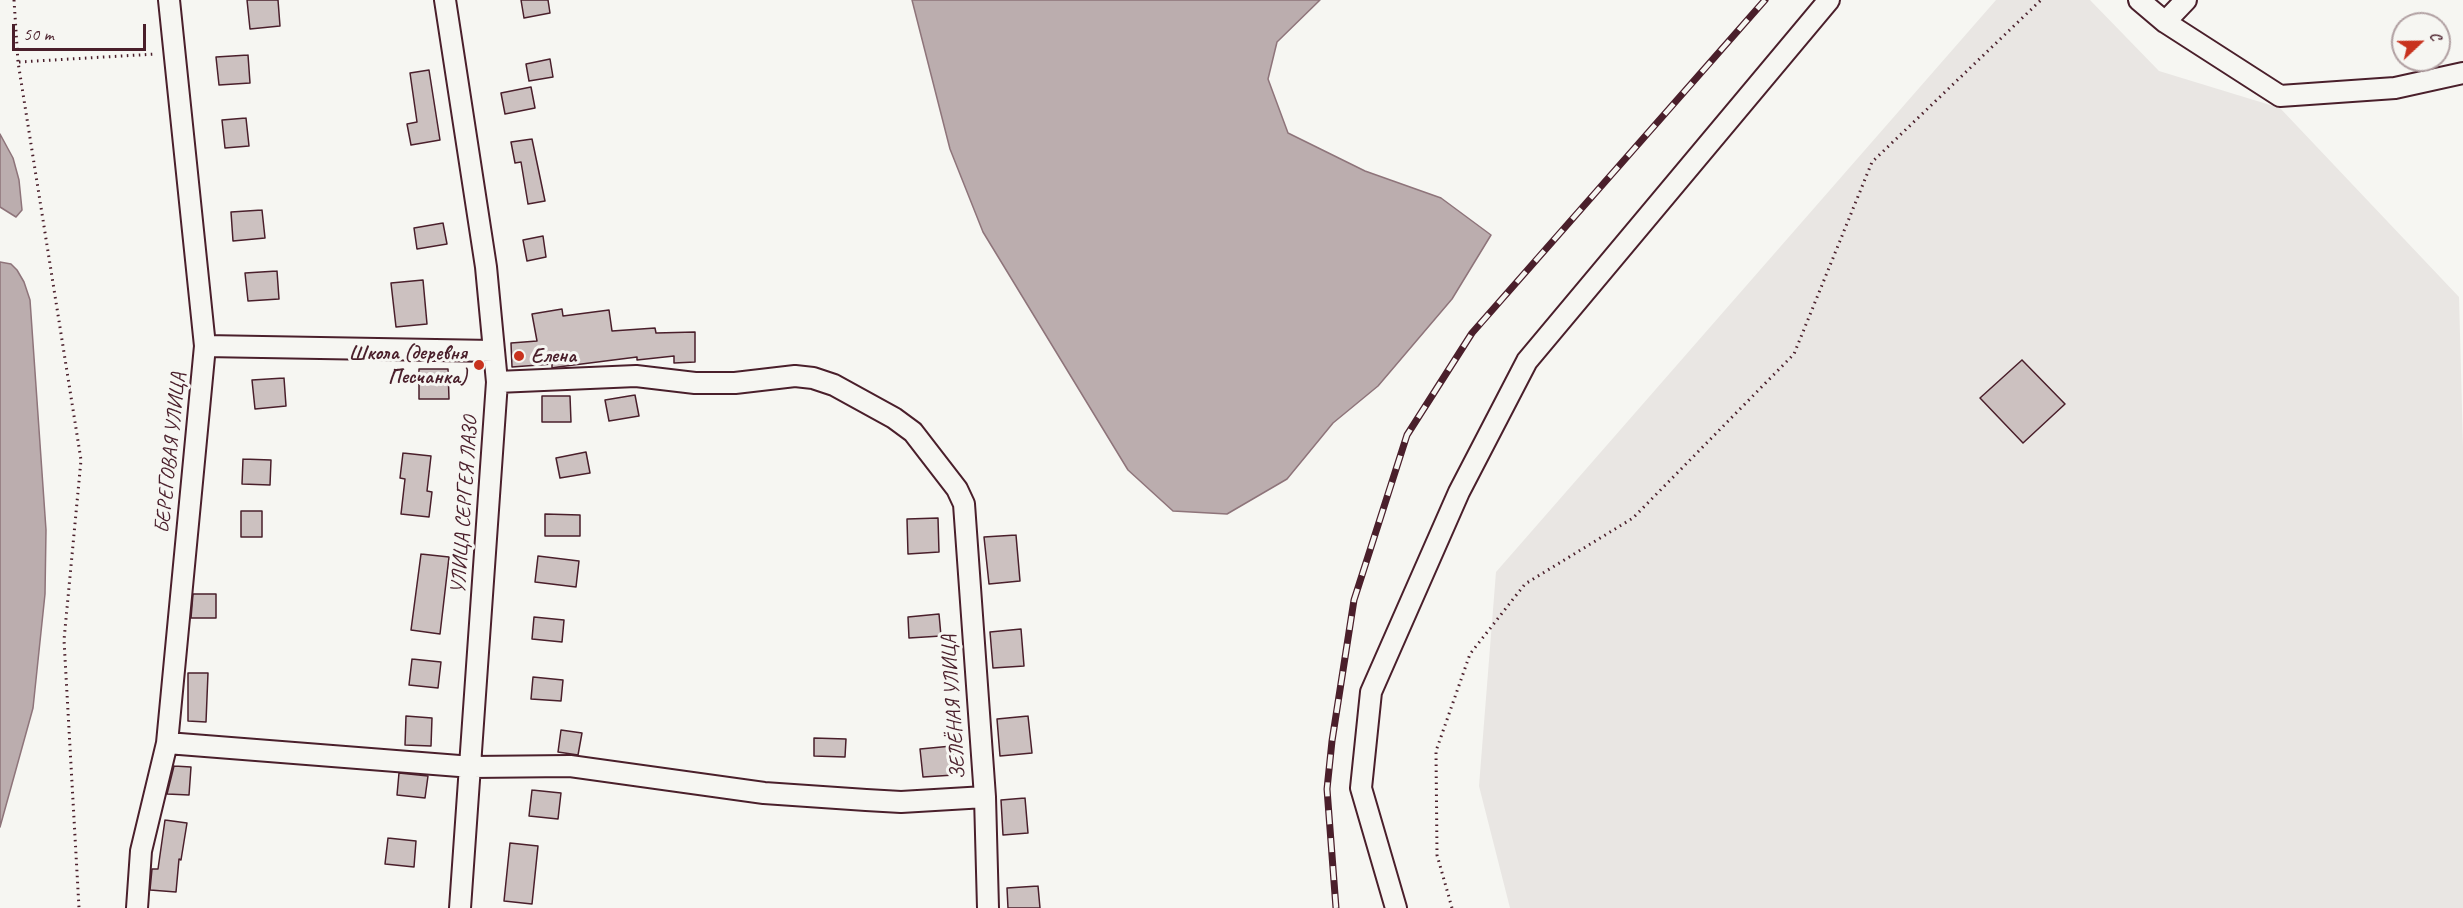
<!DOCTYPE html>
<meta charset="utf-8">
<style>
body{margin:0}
#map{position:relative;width:2463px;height:908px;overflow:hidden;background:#f6f6f2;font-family:Caveat,sans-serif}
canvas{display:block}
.north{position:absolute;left:2391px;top:12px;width:60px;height:60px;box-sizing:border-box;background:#f6f6f2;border:2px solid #b1a0a2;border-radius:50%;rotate:68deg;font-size:16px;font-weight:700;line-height:24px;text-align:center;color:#4a1f2b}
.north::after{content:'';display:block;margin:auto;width:21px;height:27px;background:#c8321e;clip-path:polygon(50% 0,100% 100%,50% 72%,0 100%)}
.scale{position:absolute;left:12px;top:24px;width:134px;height:27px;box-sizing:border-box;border:3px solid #4a1f2b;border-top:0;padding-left:8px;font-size:18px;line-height:21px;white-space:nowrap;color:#4a1f2b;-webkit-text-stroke:4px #f6f6f2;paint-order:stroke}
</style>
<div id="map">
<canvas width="2463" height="908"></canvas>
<div class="north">С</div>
<div class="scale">50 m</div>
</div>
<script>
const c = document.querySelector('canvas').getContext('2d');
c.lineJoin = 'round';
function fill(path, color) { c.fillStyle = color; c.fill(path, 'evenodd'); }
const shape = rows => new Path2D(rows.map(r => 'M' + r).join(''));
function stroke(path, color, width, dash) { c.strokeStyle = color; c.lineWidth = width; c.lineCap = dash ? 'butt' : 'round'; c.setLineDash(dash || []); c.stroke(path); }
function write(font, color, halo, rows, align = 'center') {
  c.font = font + ' Caveat,sans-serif'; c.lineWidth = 6; c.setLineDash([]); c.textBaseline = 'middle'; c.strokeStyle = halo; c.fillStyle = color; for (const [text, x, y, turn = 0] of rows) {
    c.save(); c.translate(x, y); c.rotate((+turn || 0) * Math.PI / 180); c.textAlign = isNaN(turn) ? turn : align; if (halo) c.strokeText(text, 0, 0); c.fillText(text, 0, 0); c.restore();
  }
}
fill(shape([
 [1996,0,2090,0,2159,71,2280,108,2459,297,2463,447,2463,908,1510,908,1479,786,1496,572]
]), '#e9e6e3');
const water = shape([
 [912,0,1320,0,1277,42,1268,79,1288,133,1365,171,1441,198,1491,235,1452,299,1378,386,1333,423,1287,479,1227,514,1173,511,1128,470,983,232,950,149,912,0],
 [0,134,13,158,19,180,22,210,16,217,0,207,0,134],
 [0,262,11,264,17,270,24,282,30,300,46,530,45,594,33,708,0,827,0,262]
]);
fill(water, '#bbadae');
stroke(water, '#8e747a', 1.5);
const building = shape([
 [247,0,278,0,280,26,250,29,247,0],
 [521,0,548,0,550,13,524,18,521,0],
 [248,55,250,83,219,85,216,57,248,55],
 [550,59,553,77,529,81,526,64,550,59],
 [429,70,440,140,411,145,407,124,417,122,410,73,429,70],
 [531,87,535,108,505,114,501,93,531,87],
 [246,118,249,146,225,148,222,120,246,118],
 [532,139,545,201,528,204,521,162,515,163,511,142,532,139],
 [262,210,265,238,233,241,231,212,262,210],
 [443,223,447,244,417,249,414,228,443,223],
 [543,236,546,257,527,261,523,240,543,236],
 [277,271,279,299,248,301,245,273,277,271],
 [423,280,427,324,396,327,391,283,423,280],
 [562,309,563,316,609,310,612,331,655,328,656,333,695,332,695,362,674,363,674,356,637,360,637,357,558,367,552,368,552,364,512,367,511,343,537,341,532,314,562,309],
 [2022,360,2065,404,2023,443,1980,398,2022,360],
 [419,369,448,369,449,399,419,399,419,369],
 [284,378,286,406,255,409,252,380,284,378],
 [635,395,639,416,609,421,605,400,635,395],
 [542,396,570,396,571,422,542,422,542,396],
 [586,452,590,473,560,478,556,458,586,452],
 [403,453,431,456,427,491,432,492,429,517,401,514,405,479,400,478,403,453],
 [243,459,271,460,270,485,242,484,243,459],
 [241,511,262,511,262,537,241,537,241,511],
 [545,514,580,515,580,536,545,536,545,514],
 [938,518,939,552,908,554,907,519,938,518],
 [1016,535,1020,581,989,584,984,537,1016,535],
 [421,554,449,557,440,634,411,630,421,554],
 [538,556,579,561,576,587,535,582,538,556],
 [193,594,216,594,216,618,191,618,193,594],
 [939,614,941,636,909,638,908,617,939,614],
 [534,617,564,620,562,642,532,639,534,617],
 [1021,629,1024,666,993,668,990,632,1021,629],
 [412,659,441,662,438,688,409,685,412,659],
 [188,673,208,673,206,722,188,721,188,673],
 [533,677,563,680,561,701,531,699,533,677],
 [406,716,432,718,431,746,405,745,406,716],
 [1028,716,1032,753,1000,756,997,719,1028,716],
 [561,730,582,733,578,755,558,752,561,730],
 [814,738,846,739,845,757,814,756,814,738],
 [952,746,954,775,923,777,920,749,952,746],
 [174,766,191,767,189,795,167,794,174,766],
 [399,773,428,776,425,798,397,795,399,773],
 [532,790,561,793,558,819,529,816,532,790],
 [1025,798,1028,833,1003,835,1001,800,1025,798],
 [165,820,187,823,181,860,179,859,176,892,150,890,152,869,158,869,165,820],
 [388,838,416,841,414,867,385,864,388,838],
 [510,843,538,846,532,904,504,901,510,843],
 [1038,886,1040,908,1008,908,1007,888,1038,886]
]);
fill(building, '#ccc1c0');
stroke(building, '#4a1f2b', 1.5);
const minor = shape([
 [445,0,486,267,497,382,460,908],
 [2139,0,2165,22,2280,96,2395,88,2463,73],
 [2165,22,2186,0],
 [205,346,493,351],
 [497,382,636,376,695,383,735,383,795,376,813,378,834,385,894,418,913,432,957,489,964,504,985,797,988,908],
 [167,743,472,767,570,766,764,793,866,800,901,802,985,797],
 [137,908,141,851,167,743,205,346,169,0],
 [1396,908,1361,788,1371,692,1459,492,1527,361,1829,0]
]);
stroke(minor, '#4a1f2b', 24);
stroke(shape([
 [14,0,18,62,81,460,64,640,79,908],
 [19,62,156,54],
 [1452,908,1437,855,1436,751,1470,654,1525,584,1633,518,1794,354,1872,162,2041,0]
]), '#4a1f2b', 3, [1.5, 4.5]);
stroke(minor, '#f6f6f2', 20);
const rail = shape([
 [1336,908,1327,789,1332,741,1354,600,1407,435,1472,333,1765,0]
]);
stroke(rail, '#4a1f2b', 7);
stroke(rail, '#f6f6f2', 4.5, [14]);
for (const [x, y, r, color] of [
 [519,356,6,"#c8321e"],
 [479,365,6,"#c8321e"]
]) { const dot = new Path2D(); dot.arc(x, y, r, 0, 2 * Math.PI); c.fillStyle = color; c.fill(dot); stroke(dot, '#f6f6f2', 2); }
write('bold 21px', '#4a1f2b', '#f6f6f2', [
 ["Школа (деревня",467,353],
 ["Песчанка)",467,377],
 ["Елена",531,356,"left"]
], 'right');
write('21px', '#4a1f2b', '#f6f6f2', [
 ["БЕРЕГОВАЯ УЛИЦА",171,453,-84],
 ["УЛИЦА СЕРГЕЯ ЛАЗО",465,505,-86],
 ["ЗЕЛЁНАЯ УЛИЦА",954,707,-94]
]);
</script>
